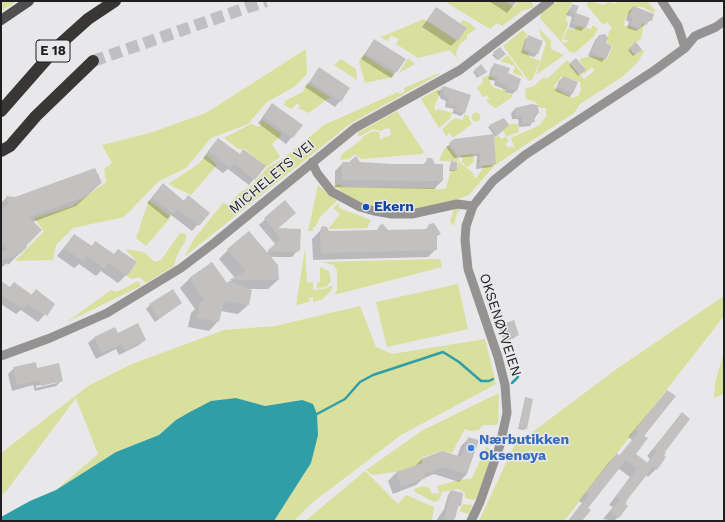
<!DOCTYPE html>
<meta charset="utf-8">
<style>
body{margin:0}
#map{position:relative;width:725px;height:522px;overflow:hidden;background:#e8e8eb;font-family:"Work Sans",sans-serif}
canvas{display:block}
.frame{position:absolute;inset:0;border:2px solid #1f1f20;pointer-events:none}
</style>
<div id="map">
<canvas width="725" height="522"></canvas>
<div class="frame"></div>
</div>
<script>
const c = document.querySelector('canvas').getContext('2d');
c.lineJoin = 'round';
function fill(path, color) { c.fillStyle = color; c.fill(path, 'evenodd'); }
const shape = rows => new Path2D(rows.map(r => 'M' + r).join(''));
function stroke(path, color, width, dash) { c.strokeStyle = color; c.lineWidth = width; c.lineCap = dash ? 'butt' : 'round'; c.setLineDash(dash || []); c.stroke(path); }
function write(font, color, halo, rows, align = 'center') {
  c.font = font + ' "Work Sans",sans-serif'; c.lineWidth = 3; c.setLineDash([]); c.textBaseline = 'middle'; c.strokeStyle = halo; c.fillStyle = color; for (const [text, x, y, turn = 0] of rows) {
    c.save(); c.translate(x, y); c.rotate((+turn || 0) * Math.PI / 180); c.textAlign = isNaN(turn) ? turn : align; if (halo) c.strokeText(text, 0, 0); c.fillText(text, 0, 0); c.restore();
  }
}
fill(shape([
 [1,1,17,1,1,11],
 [451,1,504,1,514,7,518,1,531,1,534,7,522,11,502,26,497,23,490,29,447,3],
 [558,1,572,1,566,19,568,24,561,42,540,18,541,13],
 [590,1,604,5,608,2,616,4,617,1,628,1,630,3,633,1,647,1,655,10,654,13,642,7,637,7,628,15,625,19,624,26,630,26,637,30,642,24,646,25,643,27,641,39,629,47,636,55,642,50,644,51,638,62,622,77,580,104,574,113,495,165,469,195,450,202,415,209,394,210,376,207,377,205,373,205,373,208,339,192,340,189,333,187,338,184,345,187,436,188,437,190,446,188,451,170,457,170,458,161,472,172,475,178,477,177,483,168,477,161,495,150,494,137,499,136,501,139,506,136,503,130,510,124,518,124,519,132,506,137,509,141,505,144,508,148,512,146,515,149,511,138,540,125,546,116,546,108,540,108,536,102,526,99,525,89,534,86,544,77,547,79,567,60,584,79,595,70,592,67,584,74,582,71,585,69,579,59,591,56,607,59,613,46,607,43,609,31,612,28,607,22,622,10,603,25,586,4],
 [562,76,580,82,581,90,579,95,573,98,555,88,554,86],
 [424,19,458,41,467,28,460,23,463,20,471,24,476,29,467,35,467,39,460,44,456,53,457,59,450,50,418,58,396,44,399,39,391,36,387,41,381,37],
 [593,25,598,29,593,37,575,53,570,52,562,43,562,41,564,43,568,42,567,40,563,40,568,28,574,30,578,26,591,29],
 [539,28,551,41,551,49,564,55,536,75,546,43,541,37],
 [523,30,527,35,523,50,528,52,530,57,540,61,532,80,529,81,503,46],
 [306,49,307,74,294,87,267,102,248,124,211,138,186,168,159,181,124,217,73,228,56,245,53,260,15,261,44,231,34,218,72,206,106,182,104,169,112,163,102,145,150,133,206,113],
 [364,55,395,75,393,77,365,83,359,61],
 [508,55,524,77,513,73,515,66,500,61],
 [408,58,415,64,399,73],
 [341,59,356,69,357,80,334,65],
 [439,73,440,74,350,124,184,257,194,239,223,203,229,205,238,194,252,185,267,168,284,158,324,125,398,92,399,94,404,92,404,88],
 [486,76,495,78,495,80,490,80,490,84,495,88,502,90,497,106,503,88,505,88,506,93,512,95,512,97,496,108,492,106,486,100,489,99,487,95,483,97,477,88,483,82,482,78],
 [307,83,330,97,309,113,298,108,300,106,297,103,292,109,284,105,285,101,303,92],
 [438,89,440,92,434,109,436,111,438,109,452,113,450,119,439,128,421,99],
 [397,111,424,152,422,154,361,159,355,154,349,159,340,160,342,154,361,140,364,136,373,131,379,132,380,139,391,135,390,129,387,128,381,131,373,129,359,137,357,133],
 '471.5 117a4.5 4.5 0 1 1 9 0a4.5 4.5 0 1 1-9 0Z',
 [464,114,470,117,469,119,472,124,453,138,450,133,446,136,442,129,455,118,463,120],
 [262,120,282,134,272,144,280,157,266,167,245,149,238,149,224,138,251,124,259,127],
 [449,146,460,161,439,161,444,149],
 [473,154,474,162,467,167,461,161,463,160,460,155],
 [207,155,217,165,191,195,168,184,197,165],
 [318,185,337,201,320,217,315,227,313,227,313,231,308,231],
 [149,200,171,217,146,246,136,238],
 [339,203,339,208,371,220,367,228,328,229,340,214,333,208],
 [454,208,460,209,459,212,457,212,454,226,450,222],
 [180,233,186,234,186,240,177,255,174,266,146,283,140,277,132,279,127,276,137,262,125,249,144,252,155,262,161,260],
 [305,249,307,283,313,282,313,290,324,289,331,286,333,288,323,299,313,302,313,297,309,298,309,302,296,305],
 [440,259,442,267,334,295,337,290,337,271,334,265,321,262],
 [320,267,329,271,331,281,326,287,317,288,317,283,320,282],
 [138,281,141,286,67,322,111,290,117,292],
 [458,284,468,329,387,347,376,302],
 [724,296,724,316,564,521,479,521,514,446,618,368],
 [360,306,376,347,392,354,485,339,496,384,401,435,312,503,294,521,274,521,311,463,317,414,302,400,265,406,236,398,188,413,176,420,159,435,116,452,56,490,98,454,76,398,4,494,1,494,1,453,88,386,132,364,224,330,275,326],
 [724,352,724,394,714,398,715,383],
 [497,394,499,395,498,424,496,425,483,425,479,430,470,431,465,429,452,453,441,451,421,458,423,463,396,472,372,475,366,470,423,430],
 [486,447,494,450,476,499,474,500,465,498,465,493,458,489,442,492,439,500,434,502,415,492,414,489,423,486,429,488,432,494,439,493,437,486,455,481,472,478],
 [365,471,398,504,406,495,434,507,432,521,305,521],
 [463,504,472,505,469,514,459,511]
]), '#d9df9d');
fill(shape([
 [236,398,265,406,302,400,313,404,317,414,318,435,311,463,274,521,1,521,1,517,30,501,56,490,116,452,159,435,176,420,188,413,211,401]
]), '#309ea6');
fill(shape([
 [489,1,517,1,507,13],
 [572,5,575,13,585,27,581,31,569,27,572,17,566,15],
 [633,7,651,20,636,31,627,28,629,22,626,20,629,11],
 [436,8,457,40,451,46,422,27],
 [529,36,537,54,534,57,521,53,525,40],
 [599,36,605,44,605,58,602,62,588,56,595,40],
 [374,40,405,59,391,78,361,59],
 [636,43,641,50,633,56,628,50],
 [500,48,505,54,497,60,492,55],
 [571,63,584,70,578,76,569,65],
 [495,64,507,74,516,91,512,94,505,92,506,90,494,85,495,81,488,79,491,68],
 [481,66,484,73,477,78,473,72],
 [320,69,340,101,335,107,305,87],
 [563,77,577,83,573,93,569,97,555,91,559,81],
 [444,87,465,112,461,116,452,113,454,109,445,107,446,101,441,99,437,92],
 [272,105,301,126,286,144,258,123],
 [515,109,538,113,530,126,519,127,518,119,512,119,511,113],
 [507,125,495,137,488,127,490,126],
 [493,136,495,163,491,167,476,169,477,156,454,158,446,147,450,144],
 [218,139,254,179,249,185,228,169,223,173,203,158],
 [428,159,442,181,434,189,335,187,335,171,343,163,423,165],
 [451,162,456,169,455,171,449,171],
 [98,174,101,183,76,206,33,222,26,247,8,265,7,263,1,268,1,203,7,197,16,198],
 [163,185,183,201,188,197,208,213,192,231,171,215,167,219,147,203],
 [285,201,289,219,277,229,297,251,292,257,270,257,278,280,268,289,246,289,251,291,248,305,238,314,221,311,218,321,209,331,188,327,191,313,195,309,180,288,190,278,226,284,235,278,219,259,228,250,267,253,276,245,259,225],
 [430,225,440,234,436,237,436,249,428,257,313,260,312,239,324,227,328,233,425,230],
 [74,235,91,247,96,242,113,255,118,250,126,275,118,283,101,271,96,276,79,264,74,268,57,256],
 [1,282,9,288,14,283,31,295,36,290,54,304,38,322,21,310,16,314,1,304],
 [181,303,155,322,146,309,150,305],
 [504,325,518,335,514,338,504,342,500,329],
 [117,334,145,340,139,345,119,355,116,349,96,359,88,343,94,338],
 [14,368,37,369,62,380,56,386,35,391,33,385,12,391,8,374],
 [57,381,57,383,36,388,36,386],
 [667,391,635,454,647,463,650,459,647,456,682,413,656,469,648,477,646,475,626,500,618,517,614,521,603,519,613,507,609,505,630,477,618,468,587,508,581,521,568,521,582,503,579,501,609,462,617,454,619,456,632,440,628,437],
 [525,399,526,428,524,430,518,429],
 [469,438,467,474,459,482,434,474,424,478,416,485,393,494,388,481,396,473,414,467,422,459,457,457,461,446],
 [451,491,462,495,454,519,452,521,436,521,444,509,448,495]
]), '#0003');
stroke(shape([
 [512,383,518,377],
 [317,414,345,399,360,382,373,375,443,352,459,362,481,381,489,381,493,379]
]), '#309ea6', 2.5);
fill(shape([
 [572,4,579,6,576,13,590,18,586,28,572,23,575,14,569,11],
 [633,6,654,14,652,21,648,20,647,25,642,23,640,28,630,24,633,18,629,17],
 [436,7,467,28,458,41,427,20],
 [605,34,608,38,606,43,612,46,606,59,591,52,599,35],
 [528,35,543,41,538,54,524,49],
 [374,39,406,59,397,72,366,53],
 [636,42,642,50,635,55,629,48],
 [500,47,506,54,499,60,493,52],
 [576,58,586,70,580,75,570,63],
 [494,63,510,68,508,73,521,79,517,91,508,88,509,86,497,81,498,77,491,75],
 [481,64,487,72,479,77,474,70],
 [319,67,350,88,341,102,310,81],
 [563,76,578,82,573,93,558,87],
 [444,86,471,95,465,113,455,110,457,106,448,103,449,97,445,96,441,88],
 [272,103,303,125,293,138,263,116],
 [532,104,538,105,539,113,534,114,535,122,523,124,521,115,516,116,515,108],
 [504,118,509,125,497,136,489,125],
 [494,134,496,164,479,166,480,153,458,155,449,143,454,139],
 [218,138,240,154,243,149,266,166,255,180,234,163,230,168,208,151],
 [356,156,360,162,393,164,426,164,427,158,432,158,435,164,443,164,443,181,342,180,342,162,349,162],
 [451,161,457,162,457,170,451,170],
 [95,168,102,183,88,191,89,195,29,217,42,230,26,246,27,247,20,254,19,252,13,257,1,260,1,252,8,250,1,242,1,211,8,204,6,196,15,197],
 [163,183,184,201,188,195,210,213,199,226,178,209,173,214,152,197],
 [285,200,296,213,278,228,301,229,300,250,298,252,267,251,281,239,264,218],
 [434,223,441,234,437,234,437,250,321,253,320,230,322,226,327,227,329,231,377,230,380,225,383,224,388,230,427,229,429,224],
 [249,231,278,265,279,280,229,280,246,271,227,249],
 [74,234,92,246,95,241,114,254,118,249,137,262,127,276,108,263,105,269,87,256,83,261,64,248],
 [212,262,227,283,229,281,252,290,249,305,224,301,219,322,197,318,200,303,204,300,189,278],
 [1,281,10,287,14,282,32,295,36,289,55,304,47,316,27,304,23,309,1,294],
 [173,289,182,303,159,319,149,304],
 [514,320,519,335,508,339,503,324],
 [138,323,146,340,125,350,122,344,102,353,94,337,115,327,118,333],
 [36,362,37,368,59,363,63,381,41,386,39,380,17,385,13,367],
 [667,390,676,396,644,436,648,438,636,454,648,463,657,451,654,448,682,412,690,419,665,452,666,453,664,456,666,457,657,470,653,467,627,500,626,504,628,506,619,518,610,511,620,499,616,496,637,469,626,460,588,508,591,510,582,521,569,521,589,495,586,492,617,453,620,456,639,432,636,429],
 [525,397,533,399,527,429,519,427],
 [468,437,479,440,467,474,442,467,424,474,426,478,401,487,396,472,423,463,421,459,442,451,462,457],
 [451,490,463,493,461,506,458,506,455,519,444,521]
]), '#c3c1c0');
stroke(shape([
 [93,61,266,1]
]), '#c0c0c2', 12, [12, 6]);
stroke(shape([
 [662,1,678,26,685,48,695,36,716,27,724,21],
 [312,162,317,173,332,192,360,207,374,211,392,214,412,214,457,204,473,206],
 [1,356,50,338,107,313,181,268,214,243,355,128,460,70,550,1],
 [471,521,480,502,500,445,507,413,505,385,498,357,468,269,465,240,466,226,473,206,493,181,525,155,655,70,685,48]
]), '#949392', 9);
stroke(shape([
 [1,20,29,1]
]), '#504f4d', 10);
stroke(shape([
 [1,111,59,45,88,19,115,1],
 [1,151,10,146,36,116,93,61]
]), '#383735', 12);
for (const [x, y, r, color] of [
 [366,207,4,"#1a4fb4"],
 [471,448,4,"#3f7fe0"]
]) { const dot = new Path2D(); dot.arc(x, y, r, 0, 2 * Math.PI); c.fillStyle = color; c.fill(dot); stroke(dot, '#e8e8eb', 1.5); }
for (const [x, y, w] of [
 [53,51,34]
]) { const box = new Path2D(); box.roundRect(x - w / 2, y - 11, w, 22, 3); c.fillStyle = '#e8e8eb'; c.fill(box); stroke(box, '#1f1f20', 1); }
write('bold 13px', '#1f1f20', null, [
 ["E 18",53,51]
]);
write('14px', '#1f1f20', '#e8e8eb', [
 ["MICHELETS VEI",272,177,-40],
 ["OKSENØYVEIEN",500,325,72]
]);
write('bold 14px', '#164399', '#e8e8eb', [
 ["Ekern",374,207]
], 'left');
write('bold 14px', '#366cbe', '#e8e8eb', [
 ["Nærbutikken",479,440],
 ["Oksenøya",479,456]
], 'left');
</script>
